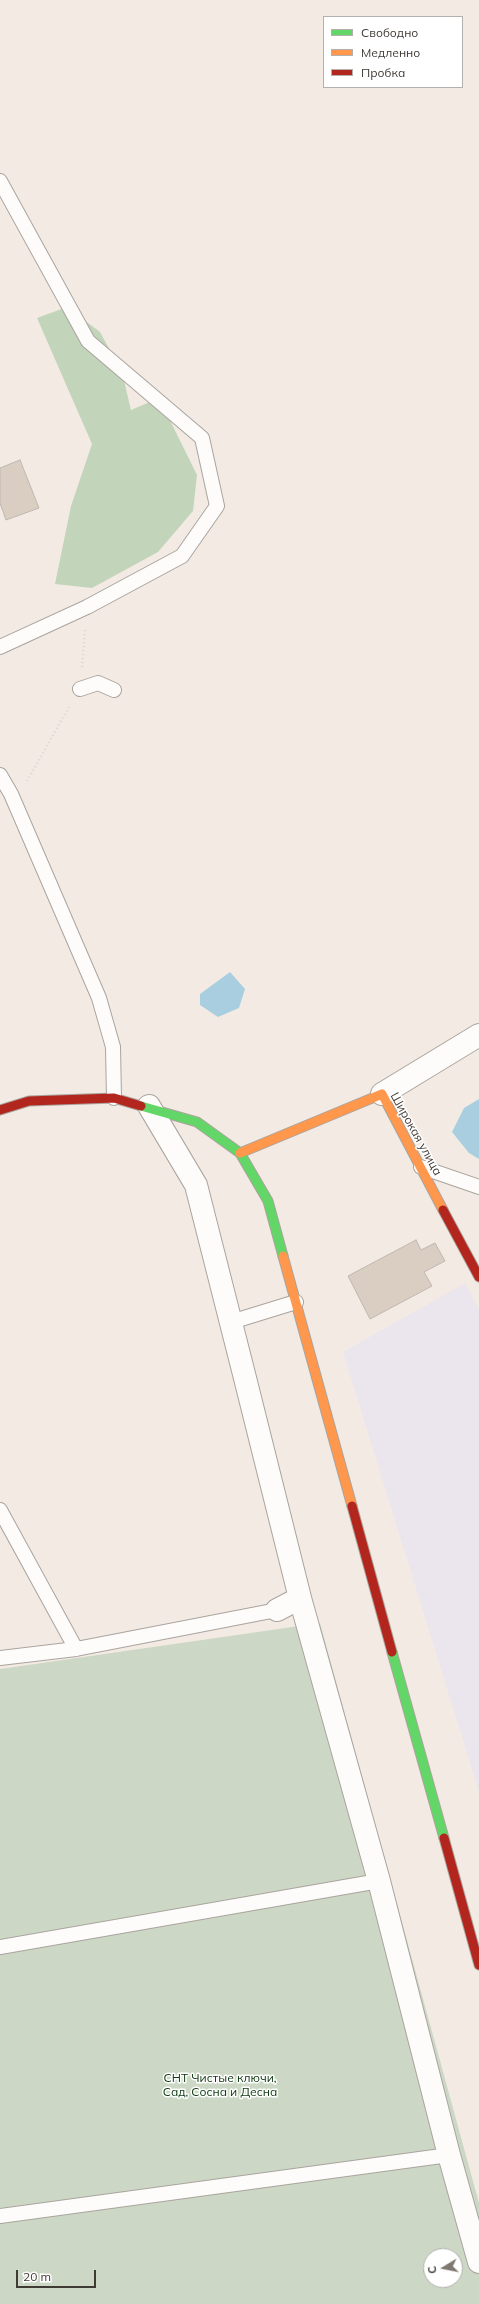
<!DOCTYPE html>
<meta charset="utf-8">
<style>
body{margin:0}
#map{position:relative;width:479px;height:2304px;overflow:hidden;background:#f3ebe3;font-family:Mulish,sans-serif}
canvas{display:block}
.legend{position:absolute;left:323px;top:16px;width:140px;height:72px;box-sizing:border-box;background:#fff;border:1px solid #b3b0ae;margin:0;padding:5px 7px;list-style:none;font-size:12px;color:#403a34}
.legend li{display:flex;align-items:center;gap:8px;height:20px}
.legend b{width:20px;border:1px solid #b3b0ae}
.north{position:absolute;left:423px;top:2248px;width:40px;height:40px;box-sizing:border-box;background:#fff;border:1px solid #b3b0ae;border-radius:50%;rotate:260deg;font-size:11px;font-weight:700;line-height:16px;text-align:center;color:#403a34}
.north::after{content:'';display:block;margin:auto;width:14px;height:18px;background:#7f7871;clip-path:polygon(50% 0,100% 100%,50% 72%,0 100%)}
.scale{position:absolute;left:16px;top:2270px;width:80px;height:18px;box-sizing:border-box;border:2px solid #403a34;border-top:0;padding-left:5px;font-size:12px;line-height:14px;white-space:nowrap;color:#403a34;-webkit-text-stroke:3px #fff;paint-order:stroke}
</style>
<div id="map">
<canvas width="479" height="2304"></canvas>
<ul class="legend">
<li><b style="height:5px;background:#63d668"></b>Свободно</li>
<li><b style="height:5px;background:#ff974d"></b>Медленно</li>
<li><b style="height:5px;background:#b3261e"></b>Пробка</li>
</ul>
<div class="north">С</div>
<div class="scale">20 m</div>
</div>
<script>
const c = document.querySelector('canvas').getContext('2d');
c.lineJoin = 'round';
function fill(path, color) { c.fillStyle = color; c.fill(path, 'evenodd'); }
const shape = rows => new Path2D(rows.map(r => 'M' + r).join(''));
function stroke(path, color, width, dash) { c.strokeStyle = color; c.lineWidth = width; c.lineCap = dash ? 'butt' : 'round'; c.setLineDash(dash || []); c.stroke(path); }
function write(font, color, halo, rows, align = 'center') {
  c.font = font + ' Mulish,sans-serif'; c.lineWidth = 3; c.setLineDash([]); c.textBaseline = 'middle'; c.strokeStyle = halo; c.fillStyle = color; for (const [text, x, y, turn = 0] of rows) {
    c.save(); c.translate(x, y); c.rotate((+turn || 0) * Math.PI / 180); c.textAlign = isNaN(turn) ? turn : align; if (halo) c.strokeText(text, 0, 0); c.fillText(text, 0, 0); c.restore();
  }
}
fill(shape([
 [465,1283,479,1309,479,1792,343,1352]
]), '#ebe5ed');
fill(shape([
 [320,1623,479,2203,479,2304,0,2304,0,1669],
 [431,2256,455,2256,455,2280,431,2280]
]), '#ccd8c5');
fill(shape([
 [67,307,100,332,122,372,131,410,159,398,197,475,193,511,158,552,92,588,55,584,71,506,92,444,37,318]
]), '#c2d4ba');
fill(shape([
 [230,972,245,989,239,1008,218,1017,200,1005,200,994],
 [479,1099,479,1159,469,1153,452,1132,464,1108]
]), '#a8cedf');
const building = shape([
 [20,460,39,508,6,520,0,503,0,468,20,460],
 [416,1240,421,1250,435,1243,445,1261,424,1272,432,1286,370,1319,348,1276,416,1240]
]);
fill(building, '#dacec3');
stroke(building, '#beb7b1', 1);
const lane = shape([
 [0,181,88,341,202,438,217,506,182,556,87,607,0,647],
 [80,689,98,683,114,690],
 [0,775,11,794,99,998,113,1047,114,1098],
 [421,1167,479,1187],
 [231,1322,296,1302],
 [0,1510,76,1649],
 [0,1658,76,1649,277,1610],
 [0,1947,379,1881],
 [0,2216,449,2155]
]);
const street = shape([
 [382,1094,479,1035],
 [149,1106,196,1185,245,1378,300,1598,277,1610],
 [300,1598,379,1881,449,2155,479,2262]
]);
const fast = shape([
 [141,1106,197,1122,240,1153,268,1201,283,1256],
 [392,1652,444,1838]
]);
const slow = shape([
 [240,1153,382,1094,443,1210],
 [283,1256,352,1506]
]);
const jam = shape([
 [0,1110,29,1101,114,1098,141,1106],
 [443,1210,479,1277],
 [352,1506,392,1652],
 [444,1838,479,1965]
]);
stroke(lane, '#aaa49e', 16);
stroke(street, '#aaa49e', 24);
stroke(fast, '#aaa49e', 11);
stroke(slow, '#aaa49e', 11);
stroke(jam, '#aaa49e', 11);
stroke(shape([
 [82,667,85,630],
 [27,781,69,707]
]), '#d8d6d4', 2.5, [1, 3]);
stroke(lane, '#fdfcfb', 14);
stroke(street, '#fdfcfb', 22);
stroke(fast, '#63d668', 9);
stroke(slow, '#ff974d', 9);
stroke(jam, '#b3261e', 9);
write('12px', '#403a34', '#fff', [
 ["Широкая улица",416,1134,61]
]);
write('12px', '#0b350d', '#fff', [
 ["СНТ Чистые ключи,",220,2078],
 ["Сад, Сосна и Десна",220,2092]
]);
</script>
